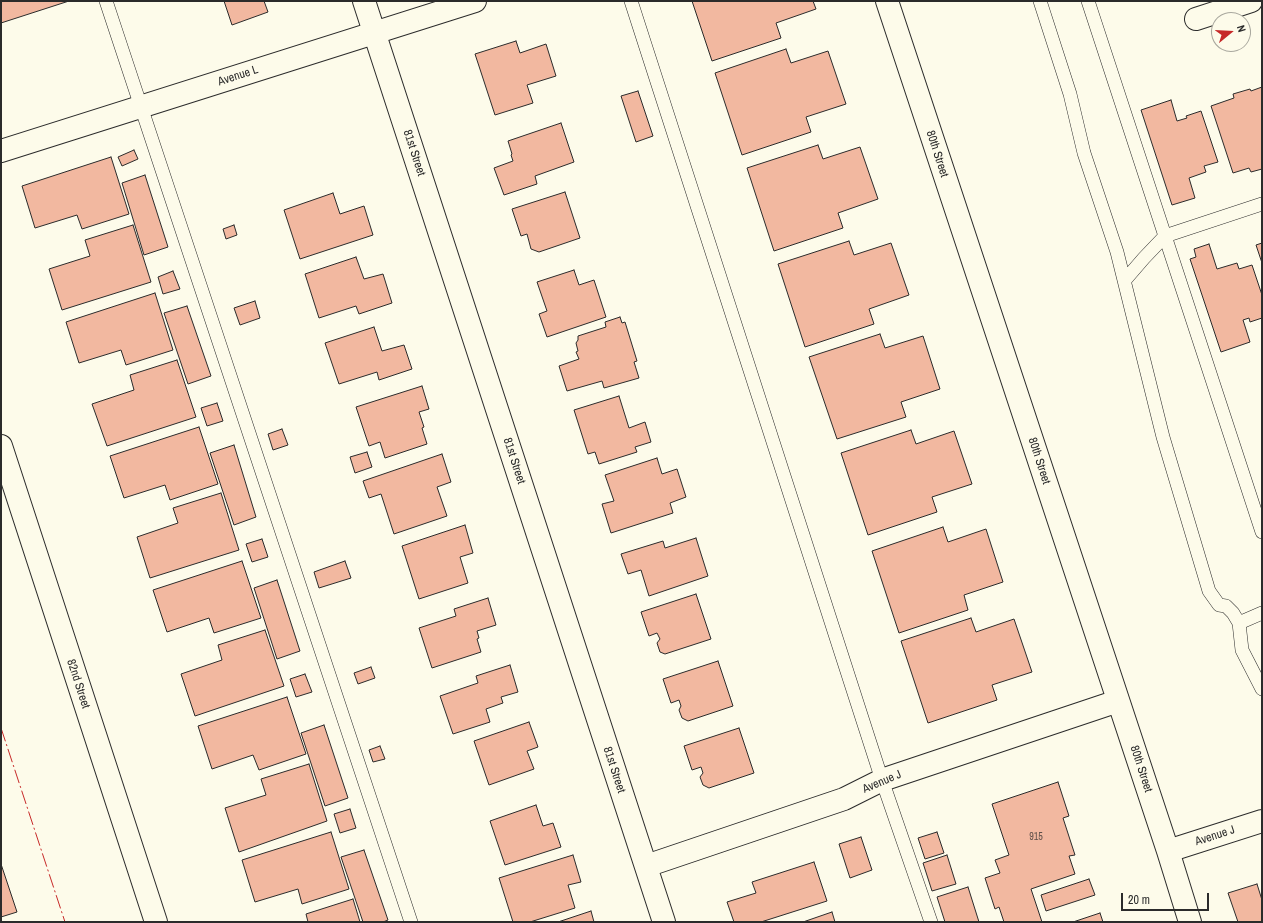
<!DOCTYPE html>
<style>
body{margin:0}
#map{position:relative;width:1263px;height:923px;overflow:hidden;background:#fdfbea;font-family:"Archivo Narrow",sans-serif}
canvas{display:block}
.frame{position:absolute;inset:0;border:2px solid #2b2b2b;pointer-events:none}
.north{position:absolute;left:1211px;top:12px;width:40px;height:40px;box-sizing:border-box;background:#fdfbea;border:1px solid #a9a89e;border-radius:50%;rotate:72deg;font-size:11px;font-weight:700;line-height:16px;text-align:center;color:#2b2b2b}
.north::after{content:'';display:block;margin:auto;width:14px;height:18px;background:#c62828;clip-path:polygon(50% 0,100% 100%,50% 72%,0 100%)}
.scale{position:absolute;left:1121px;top:893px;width:88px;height:18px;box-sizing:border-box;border:2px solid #2b2b2b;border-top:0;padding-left:5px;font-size:12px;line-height:14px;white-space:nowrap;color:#2b2b2b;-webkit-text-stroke:3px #fdfbea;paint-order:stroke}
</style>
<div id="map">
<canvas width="1263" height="923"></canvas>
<div class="frame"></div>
<div class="north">N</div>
<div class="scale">20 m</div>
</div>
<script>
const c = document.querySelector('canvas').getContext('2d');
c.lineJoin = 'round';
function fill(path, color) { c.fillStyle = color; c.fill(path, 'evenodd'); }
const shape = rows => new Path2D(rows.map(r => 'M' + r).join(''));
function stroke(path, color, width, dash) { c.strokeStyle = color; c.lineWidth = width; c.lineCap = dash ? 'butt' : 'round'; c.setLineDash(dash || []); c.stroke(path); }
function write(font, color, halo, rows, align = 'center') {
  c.font = font + ' "Archivo Narrow",sans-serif'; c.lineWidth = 3; c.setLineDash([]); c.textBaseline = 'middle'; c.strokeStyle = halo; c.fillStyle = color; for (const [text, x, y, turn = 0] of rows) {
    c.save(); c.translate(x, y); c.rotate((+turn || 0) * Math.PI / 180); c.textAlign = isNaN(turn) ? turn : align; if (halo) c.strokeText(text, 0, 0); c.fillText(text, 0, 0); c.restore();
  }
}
const building = shape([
 [1,1,69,1,1,23,1,1],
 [224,1,264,1,268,12,232,25,224,1],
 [692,1,813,1,816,9,776,23,781,38,712,61,692,1],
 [516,41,520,53,546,44,556,76,527,85,533,103,495,115,475,54,516,41],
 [786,49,791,63,828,51,846,104,806,117,811,132,742,155,715,73,786,49],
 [1262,87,1262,169,1251,172,1249,168,1233,173,1211,106,1234,98,1233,94,1250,89,1251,91,1262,87],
 [638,91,653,136,636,142,621,96,638,91],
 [1171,100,1177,121,1187,118,1186,116,1201,111,1218,162,1204,166,1206,172,1189,178,1195,198,1172,205,1141,110,1171,100],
 [561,123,574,162,535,176,537,184,504,195,494,168,513,161,511,155,512,154,508,141,561,123],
 [818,145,823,159,860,147,878,199,838,213,843,228,774,251,747,168,818,145],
 [134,150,138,159,122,166,118,157,134,150],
 [111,157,129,214,82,229,77,215,35,228,22,186,111,157],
 [145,175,168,247,144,255,122,183,145,175],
 [565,192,580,238,539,252,531,249,527,234,521,236,512,209,565,192],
 [333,193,340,214,364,206,373,235,300,259,284,210,333,193],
 [133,225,151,282,62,310,49,269,90,256,85,240,133,225],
 [234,225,237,235,226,239,223,229,234,225],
 [849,241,854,255,891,243,909,295,869,309,874,324,805,347,778,264,849,241],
 [1262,243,1262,263,1256,245,1262,243],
 [1209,244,1217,269,1237,263,1239,269,1252,265,1262,295,1262,318,1250,322,1249,318,1243,320,1250,342,1221,352,1190,259,1196,257,1194,249,1209,244],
 [356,257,364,279,383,274,392,303,359,314,356,306,319,318,305,274,356,257],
 [574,270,579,285,594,280,606,317,547,337,539,314,547,311,537,282,574,270],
 [173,271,180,289,163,294,158,277,173,271],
 [155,293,173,350,126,365,121,350,79,363,66,322,155,293],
 [255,301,260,318,240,325,234,308,255,301],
 [187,306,211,376,188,384,164,313,187,306],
 [620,317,622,323,625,322,637,361,634,362,639,378,604,388,602,381,567,391,559,366,579,359,576,352,578,351,576,343,578,340,578,336,606,327,605,322,620,317],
 [374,327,382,351,404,345,412,369,379,380,377,372,339,384,325,343,374,327],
 [880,334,885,348,923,336,940,389,901,402,906,417,837,439,809,357,880,334],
 [177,360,196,417,107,446,92,404,134,390,130,375,177,360],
 [422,386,429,409,419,412,424,427,422,428,427,444,385,458,380,442,369,446,356,407,422,386],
 [619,396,629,428,645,422,651,442,635,447,637,452,599,464,595,452,588,454,574,410,619,396],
 [217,403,223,421,207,426,201,408,217,403],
 [199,427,218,484,170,500,165,485,124,498,110,456,199,427],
 [282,429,288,445,273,450,268,434,282,429],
 [911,430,916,444,954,431,972,484,932,497,937,512,868,535,841,453,911,430],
 [234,445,256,517,234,525,210,453,234,445],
 [367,452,372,467,355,473,350,457,367,452],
 [442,454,451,482,437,487,447,516,394,534,381,494,369,498,363,481,442,454],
 [657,458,662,474,677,469,686,497,670,503,673,513,611,533,602,504,614,501,605,475,657,458],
 [221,493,239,550,150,578,137,537,178,523,173,508,221,493],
 [465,525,473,553,460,557,468,583,419,599,402,546,465,525],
 [943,527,948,542,986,529,1003,582,964,595,968,610,899,633,872,551,943,527],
 [696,538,708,576,649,596,641,570,628,574,621,554,663,541,665,548,696,538],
 [262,539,268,557,252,562,246,544,262,539],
 [242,561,261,618,214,633,209,618,167,632,153,590,242,561],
 [345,561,351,578,319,588,314,572,345,561],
 [277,580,300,651,277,659,254,588,277,580],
 [696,594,711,639,665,654,660,652,657,643,660,639,657,633,649,636,641,612,696,594],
 [488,598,496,625,477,631,479,638,477,639,481,652,432,668,419,628,456,616,454,609,488,598],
 [971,618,976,632,1014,619,1032,672,992,685,997,700,928,723,901,641,971,618],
 [265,630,284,686,195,716,181,674,222,660,218,645,265,630],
 [718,661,733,706,688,721,682,718,679,710,681,706,679,700,671,703,663,679,718,661],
 [510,665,518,692,501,697,503,703,486,709,490,722,453,734,440,696,478,683,476,676,510,665],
 [371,667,375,678,358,684,354,673,371,667],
 [305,674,312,692,296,697,290,679,305,674],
 [287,697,306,754,259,770,253,755,212,769,198,726,287,697],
 [529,722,538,747,527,751,534,769,489,785,474,741,529,722],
 [324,725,348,798,325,806,301,733,324,725],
 [739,728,754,773,709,788,703,785,700,777,703,773,701,767,692,770,684,746,739,728],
 [380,746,385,759,373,762,369,750,380,746],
 [309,764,327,821,239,852,225,808,266,795,261,779,309,764],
 [1058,782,1069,816,1063,818,1075,855,1069,856,1075,874,1031,889,1042,922,1004,922,999,907,995,909,985,878,1000,873,995,860,1009,855,992,804,1058,782],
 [536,805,543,826,553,823,561,847,505,865,490,821,536,805],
 [350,809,356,828,340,833,334,814,350,809],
 [331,832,349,889,302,904,298,889,255,902,242,860,331,832],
 [937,832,944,853,925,859,918,838,937,832],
 [861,837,872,870,850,878,839,844,861,837],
 [364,850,388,920,383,922,363,922,341,857,364,850],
 [573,855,581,882,568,885,575,908,530,922,513,922,499,878,573,855],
 [947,855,956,884,932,891,923,863,947,855],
 [814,862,827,901,761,922,734,922,727,902,756,893,752,882,814,862],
 [1,864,17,912,1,917,1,864],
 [1089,879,1095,895,1046,911,1041,895,1089,879],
 [1257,884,1262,900,1262,922,1238,922,1228,893,1257,884],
 [968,887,979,922,945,922,937,897,968,887],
 [353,899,360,922,308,922,306,914,353,899],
 [591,911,594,922,558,922,591,911],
 [832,912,835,922,803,922,832,912],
 [1100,913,1103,922,1073,922,1100,913]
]);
fill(building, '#f2b8a0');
stroke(building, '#2b2b2b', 1);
const lane = shape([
 [106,1,411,922],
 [631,1,882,780,931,922],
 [1040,1,1070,94,1084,153,1117,252,1163,437,1209,591,1219,605,1226,606,1233,613,1239,623,1242,650,1262,689],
 [1088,1,1262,532],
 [1125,280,1144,258,1165,236,1262,204],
 [1239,623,1262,613]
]);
const street = shape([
 [364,1,664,922],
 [887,1,1168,851,1190,922],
 [1196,19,1251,1],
 [1,151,475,1],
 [1168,851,1262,821],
 [646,866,844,799,882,780,1118,701]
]);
const secondary = shape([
 [1,446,156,922]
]);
stroke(lane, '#2b2b2b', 14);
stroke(street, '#2b2b2b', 24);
stroke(secondary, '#2b2b2b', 24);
stroke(lane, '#fdfbea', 13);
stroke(street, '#fdfbea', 22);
stroke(secondary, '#fdfbea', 22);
stroke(shape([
 [1,728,65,922]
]), '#c62828', 1, [14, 3, 2, 3]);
write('10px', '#5d4e48', null, [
 ["915",1036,837]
]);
write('12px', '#2b2b2b', '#fdfbea', [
 ["Avenue L",238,76,-18],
 ["81st Street",414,153,72],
 ["80th Street",937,154,72],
 ["81st Street",514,461,72],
 ["80th Street",1039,461,72],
 ["82nd Street",78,684,72],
 ["80th Street",1141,769,72],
 ["81st Street",614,770,72],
 ["Avenue J",882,782,-23],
 ["Avenue J",1215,836,-18]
]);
</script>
